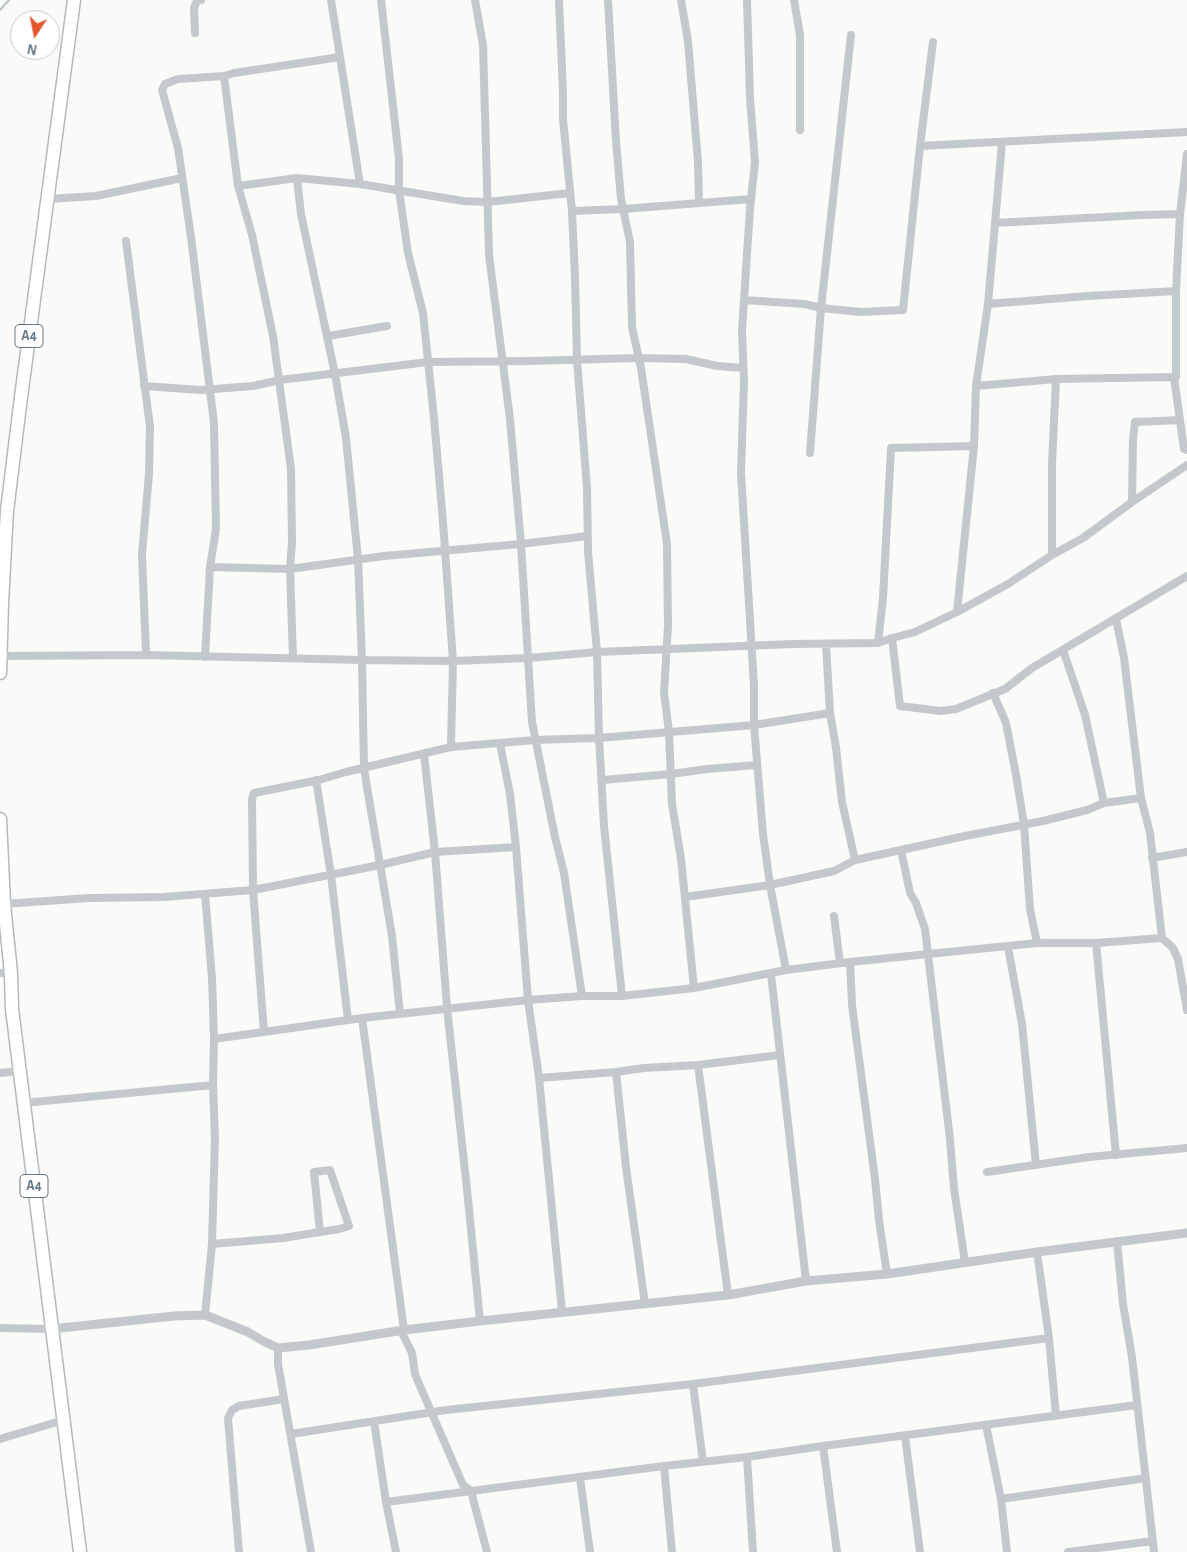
<!DOCTYPE html>
<style>
body{margin:0}
#map{position:relative;width:1187px;height:1552px;overflow:hidden;background:#fafaf8;font-family:"Alegreya Sans",sans-serif}
canvas{display:block}
.north{position:absolute;left:10px;top:10px;width:50px;height:50px;box-sizing:border-box;background:#fff;border:1px solid #c1c8cd;border-radius:50%;rotate:191deg;font-size:14px;font-weight:700;line-height:20px;text-align:center;color:#657683}
.north::after{content:'';display:block;margin:auto;width:18px;height:22px;background:#e4572e;clip-path:polygon(50% 0,100% 100%,50% 72%,0 100%)}
</style>
<div id="map">
<canvas width="1187" height="1552"></canvas>
<div class="north">N</div>
</div>
<script>
const c = document.querySelector('canvas').getContext('2d');
c.lineJoin = 'round';
const shape = rows => new Path2D(rows.map(r => 'M' + r).join(''));
function stroke(path, color, width, dash) { c.strokeStyle = color; c.lineWidth = width; c.lineCap = dash ? 'butt' : 'round'; c.setLineDash(dash || []); c.stroke(path); }
function write(font, color, halo, rows, align = 'center') {
  c.font = font + ' "Alegreya Sans",sans-serif'; c.lineWidth = 5; c.setLineDash([]); c.textBaseline = 'middle'; c.strokeStyle = halo; c.fillStyle = color; for (const [text, x, y, turn = 0] of rows) {
    c.save(); c.translate(x, y); c.rotate((+turn || 0) * Math.PI / 180); c.textAlign = isNaN(turn) ? turn : align; if (halo) c.strokeText(text, 0, 0); c.fillText(text, 0, 0); c.restore();
  }
}
stroke(shape([
 [0,10,9,0]
]), '#bbc7cb', 2.5);
const trunk = shape([
 [0,673,2,603,7,511,21,397,74,0],
 [0,819,4,904,11,973,12,1009,80,1552]
]);
stroke(trunk, '#b4b9bd', 15);
stroke(shape([
 [331,0,360,184],
 [381,0,399,159,399,190,408,253,423,313,434,418,443,522,453,661,451,747],
 [475,0,483,45,489,255,510,419,521,544,532,722,555,837,564,873,582,996],
 [559,0,563,93,563,119,572,211,575,277,577,360,587,488,588,552,597,652,599,738,604,826,622,996],
 [608,0,616,141,621,199,630,242,632,327,641,368,667,544,668,626,664,693,669,732,672,804,681,859,694,988],
 [681,0,688,41,698,162,699,203],
 [747,0,750,98,755,162,750,209,744,300,742,331,744,381,741,473,754,686,754,725,763,834,770,885,786,970],
 [794,0,800,35,800,130],
 [195,33,194,8,197,1,201,0],
 [224,76,238,186,252,235,273,336,291,469,292,542,290,569,293,658],
 [920,146,933,42],
 [1187,154,1180,214,1176,291,1176,377,1174,377,1184,449,1187,450],
 [297,178,301,214,335,374,346,438,358,559,362,660,364,769,392,936,400,1014],
 [238,186,297,178,360,184,463,201,488,202,570,193],
 [48,199,96,196,182,178],
 [572,211,623,209,751,199],
 [995,223,1142,215,1180,214],
 [126,241,150,427,149,474,142,554,146,655],
 [744,300,805,304,821,308,861,312,903,310,920,146,1187,132],
 [988,304,1088,296,1176,291],
 [328,336,387,326],
 [144,386,201,390,253,386,280,380,428,362,528,361,639,358,686,359,717,366,743,368],
 [976,386,1056,379,1174,377],
 [810,453,821,308,851,35],
 [1132,502,1133,439,1135,422,1180,420],
 [1052,555,1052,464,1056,379],
 [210,567,290,569,384,556,521,544,588,536],
 [957,612,1008,584,1052,555,1083,538,1132,502,1187,465],
 [1116,619,1124,658,1141,798,1150,833,1162,938,1173,948,1178,959,1187,1010],
 [892,638,915,632,957,612,974,446,976,386,988,304,1002,143],
 [878,643,883,598,891,448,974,446],
 [826,644,830,713,836,748,842,802,855,860],
 [1063,650,1085,715,1104,803],
 [1,656,146,655,362,660,453,661,529,658,597,652,793,644,878,643,892,638,900,706,941,711,956,709,1005,689,1032,668,1187,576],
 [205,657,210,567,216,529,214,423,191,237,178,148,162,90,165,84,178,79,224,76,234,73,340,57],
 [993,693,1006,723,1016,775,1024,824,1030,909,1037,943],
 [500,744,510,794,516,847,528,1000,539,1078,562,1311],
 [424,754,435,852,447,1008,467,1189,480,1321],
 [316,780,331,875,348,1020],
 [603,780,671,774,707,769,757,765],
 [901,850,910,893,916,903,925,929,950,1139,954,1189,965,1262],
 [1152,858,1187,852],
 [205,894,212,978,214,1039,213,1085,215,1138,212,1244,205,1315],
 [685,897,770,885,834,871,855,860,965,836,1043,821,1087,810,1104,803,1141,798],
 [4,904,89,898,164,897,253,890,380,865,435,852,516,847],
 [834,916,840,963],
 [1096,943,1116,1155],
 [1008,947,1022,1024,1036,1165],
 [850,962,852,1005,875,1179,879,1220,887,1274],
 [0,973,11,973],
 [771,974,806,1281],
 [362,1018,404,1330],
 [264,1032,253,890,252,799,254,793,319,780,346,772,451,747,535,740,599,738,754,725,830,713],
 [214,1039,362,1018,528,1000,582,996,622,996,694,988,786,970,850,962,1037,943,1096,943,1162,938],
 [698,1065,728,1295],
 [616,1072,626,1167,645,1304],
 [0,1073,20,1071],
 [539,1078,616,1072,644,1068,698,1065,780,1055],
 [23,1103,213,1085],
 [987,1172,1089,1157,1187,1148],
 [1117,1241,1123,1304,1132,1357,1154,1552],
 [212,1244,283,1238,320,1232,339,1229,349,1226,330,1170,314,1172,320,1232],
 [1037,1252,1049,1338,1056,1416],
 [0,1328,51,1329],
 [401,1331,412,1353,415,1374,420,1386,463,1485,471,1491,487,1552],
 [278,1348,278,1364,311,1552],
 [693,1384,703,1462],
 [374,1421,386,1502,396,1552],
 [986,1425,1001,1499,1007,1552],
 [291,1434,446,1410,693,1384,1049,1338],
 [905,1436,920,1552],
 [0,1439,64,1420],
 [823,1446,837,1552],
 [747,1457,753,1552],
 [664,1466,672,1552],
 [580,1478,590,1552],
 [1001,1499,1146,1478],
 [386,1502,664,1466,747,1457,823,1446,1137,1405],
 [239,1552,228,1418,232,1410,239,1406,284,1399],
 [1068,1552,1153,1541]
]), '#c3c8cc', 8);
stroke(shape([
 [51,1329,174,1316,205,1315,248,1332,263,1341,278,1348,309,1345,404,1330,480,1321,728,1295,806,1281,887,1274,1037,1252,1187,1233]
]), '#c3c8cc', 9);
stroke(trunk, '#fff', 12);
for (const [x, y, w] of [
 [29,336,28],
 [34,1186,28]
]) { const box = new Path2D(); box.roundRect(x - w / 2, y - 11.5, w, 23, 4); c.fillStyle = '#fff'; c.fill(box); stroke(box, '#657683', 1); }
write('bold 14px', '#657683', null, [
 ["A4",29,336],
 ["A4",34,1186]
]);
</script>
